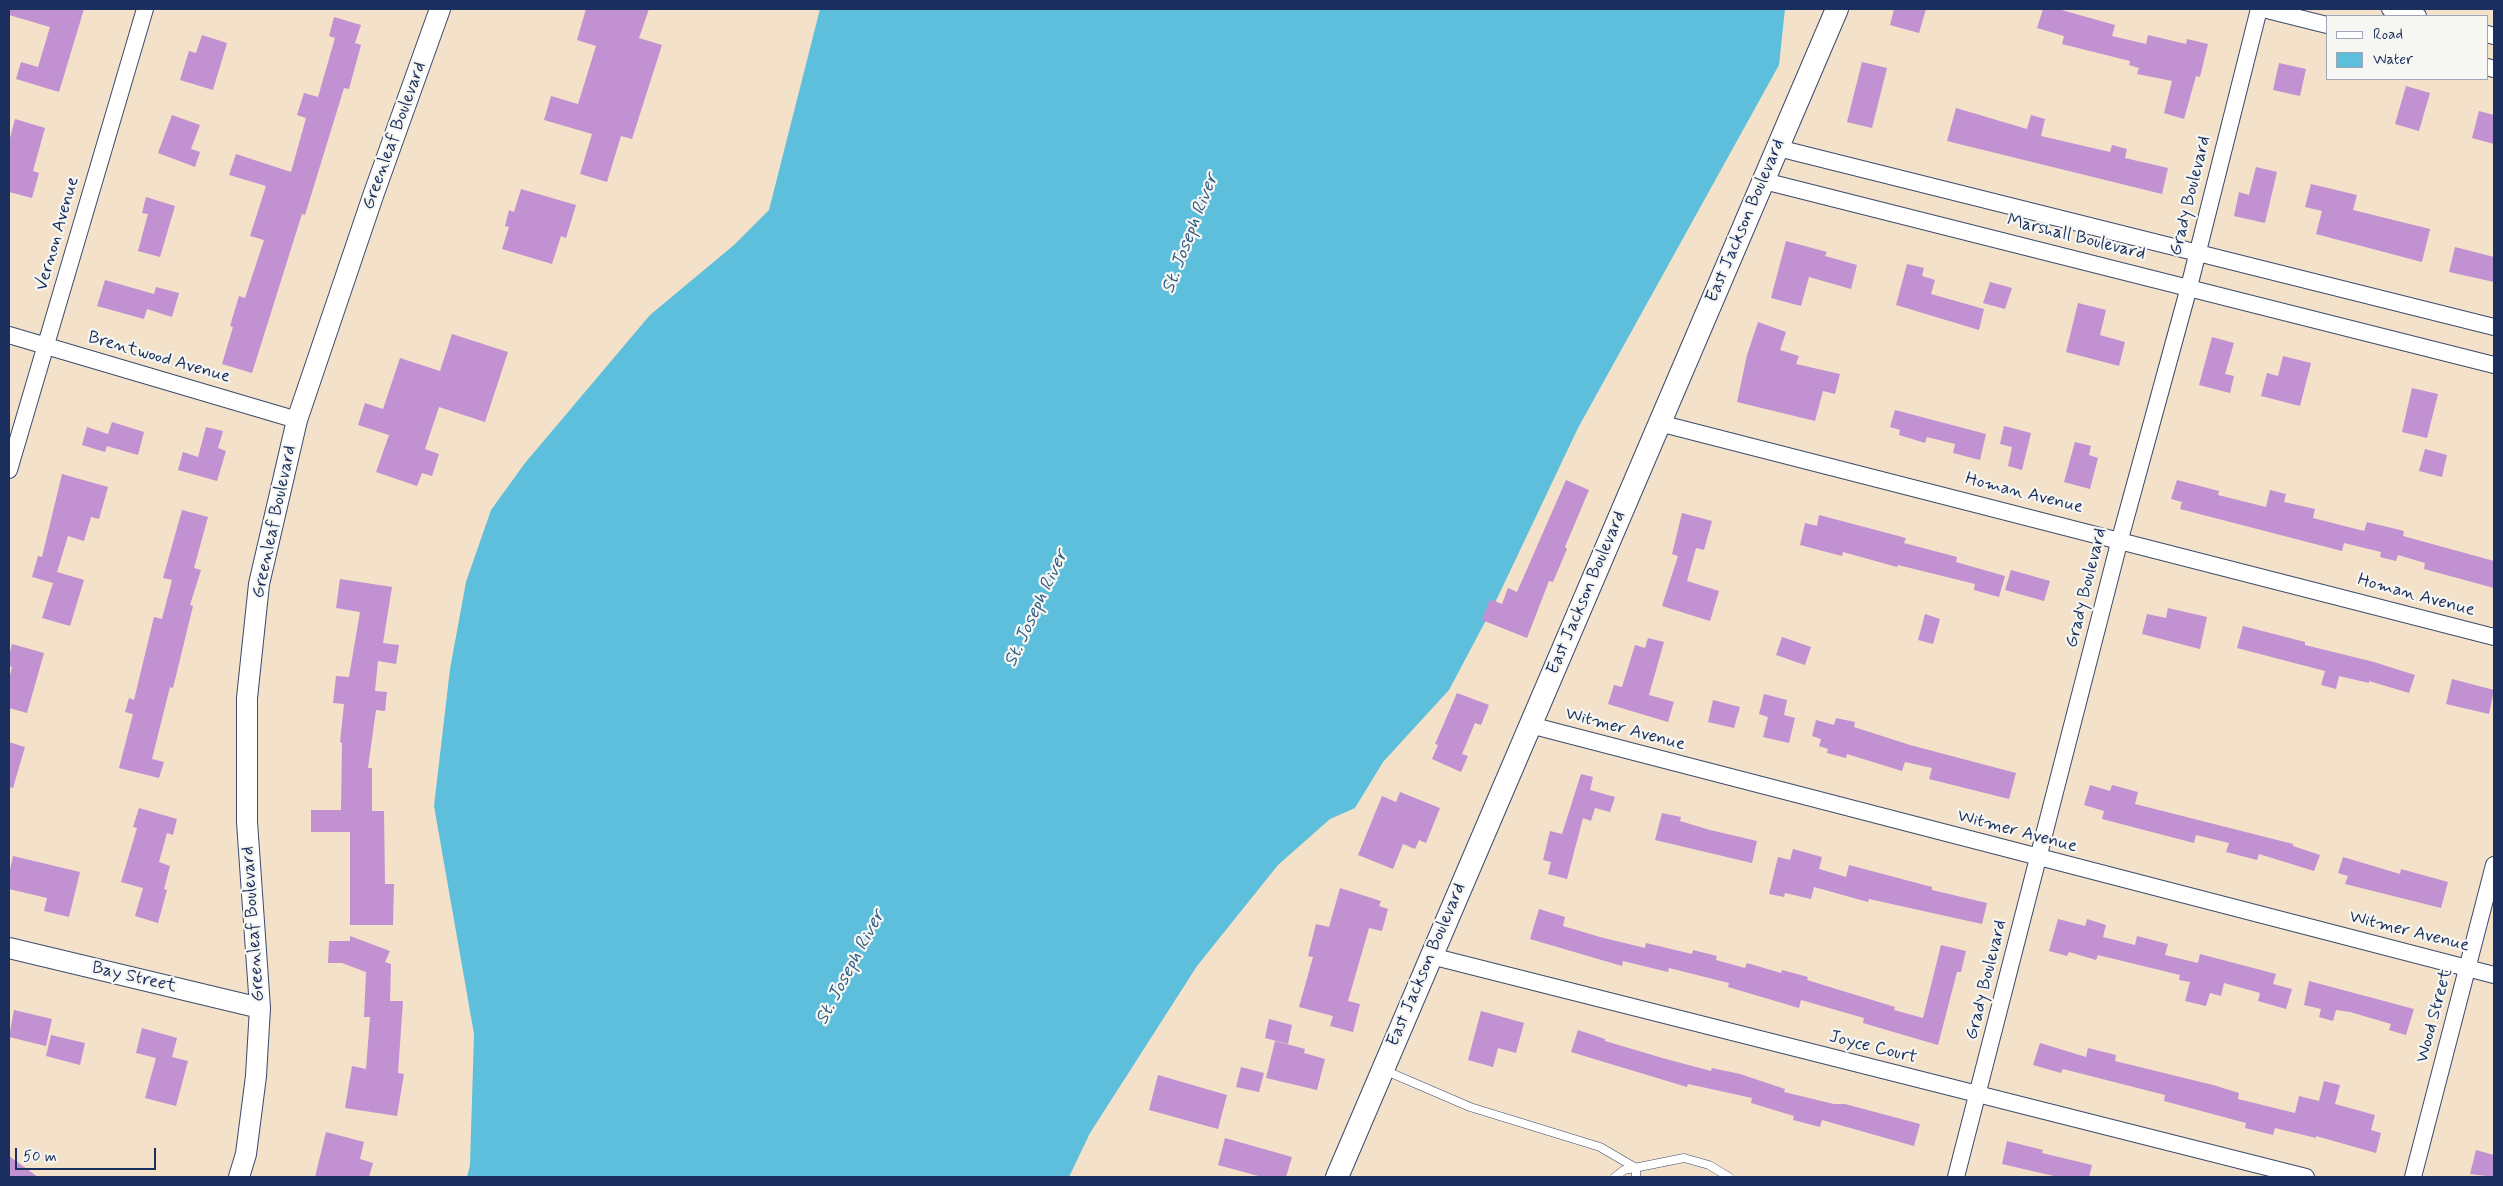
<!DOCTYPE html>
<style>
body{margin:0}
#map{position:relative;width:2503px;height:1186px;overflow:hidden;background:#f3e1c9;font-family:Mynerve,sans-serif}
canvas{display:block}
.frame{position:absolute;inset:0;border:10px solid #1b2f5e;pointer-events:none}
.legend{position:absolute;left:2326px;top:15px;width:162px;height:65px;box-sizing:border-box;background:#f6f6f2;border:1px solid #9ea6b7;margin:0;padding:6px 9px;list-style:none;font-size:15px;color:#1b2f5e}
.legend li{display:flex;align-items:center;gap:10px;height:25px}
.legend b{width:25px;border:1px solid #9ea6b7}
.scale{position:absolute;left:15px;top:1148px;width:141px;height:22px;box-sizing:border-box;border:2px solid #1b2f5e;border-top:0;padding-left:6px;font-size:15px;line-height:18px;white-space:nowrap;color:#1b2f5e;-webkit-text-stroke:4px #f6f6f2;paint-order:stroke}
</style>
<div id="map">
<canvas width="2503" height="1186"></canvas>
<div class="frame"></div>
<ul class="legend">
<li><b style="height:6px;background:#fff"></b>Road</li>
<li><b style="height:14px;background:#5ebfdc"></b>Water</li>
</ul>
<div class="scale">50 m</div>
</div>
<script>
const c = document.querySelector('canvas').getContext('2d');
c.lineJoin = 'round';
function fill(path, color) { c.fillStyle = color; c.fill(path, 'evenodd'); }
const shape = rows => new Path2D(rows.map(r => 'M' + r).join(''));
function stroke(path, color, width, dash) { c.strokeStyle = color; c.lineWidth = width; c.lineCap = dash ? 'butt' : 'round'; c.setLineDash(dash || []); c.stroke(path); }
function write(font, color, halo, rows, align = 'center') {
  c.font = font + ' Mynerve,sans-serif'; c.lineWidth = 4.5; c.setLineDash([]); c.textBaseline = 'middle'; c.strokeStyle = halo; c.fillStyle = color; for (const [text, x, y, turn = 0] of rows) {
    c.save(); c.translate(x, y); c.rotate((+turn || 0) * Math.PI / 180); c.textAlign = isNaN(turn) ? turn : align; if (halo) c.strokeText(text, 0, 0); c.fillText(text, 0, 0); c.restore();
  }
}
fill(shape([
 [820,9,1785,9,1779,65,1578,428,1493,607,1449,690,1383,762,1355,808,1330,819,1278,865,1197,966,1090,1133,1069,1177,467,1177,470,1165,474,1034,434,806,450,669,466,582,491,510,525,463,650,315,734,245,769,210]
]), '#5ebfdc');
fill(shape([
 [9,9,84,9,59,92,16,79,21,62,38,67,50,27,9,15],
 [586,9,649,9,639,38,662,45,632,139,621,136,607,182,580,174,592,134,544,120,551,96,578,104,596,46,577,40],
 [1894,9,1926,9,1919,33,1890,25],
 [2043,9,2058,9,2115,25,2112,36,2146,44,2148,35,2186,44,2187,39,2208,44,2200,77,2196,76,2184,119,2164,113,2172,81,2137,74,2139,68,2129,65,2130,61,2062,44,2064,36,2037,28],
 [334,17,361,25,355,43,361,45,349,89,344,88,305,215,302,214,252,373,222,364,233,327,230,326,239,296,245,298,264,240,250,236,266,186,229,175,236,154,291,172,306,118,297,115,304,93,318,97,335,38,329,36],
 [202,35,227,43,213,90,180,80,189,51,196,53],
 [1862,62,1887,68,1872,128,1847,122],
 [2279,63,2306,69,2300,96,2273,90],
 [2406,86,2430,93,2419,131,2395,124],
 [1956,108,2027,129,2031,115,2045,119,2041,136,2110,152,2112,145,2127,149,2125,158,2168,168,2162,194,1947,141],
 [2479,111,2494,115,2494,144,2472,138],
 [172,115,200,125,191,149,200,152,195,167,158,153],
 [15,119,45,128,33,171,39,173,32,198,9,192,9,142],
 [2256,167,2277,172,2265,223,2234,216,2239,192,2249,195],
 [2311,184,2357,195,2353,210,2430,229,2422,262,2316,234,2322,211,2305,207],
 [521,189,576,205,566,238,561,236,552,264,502,249,509,227,505,226,509,210,514,212],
 [146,197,175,206,160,257,138,251,148,214,142,213],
 [1786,241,1827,252,1825,256,1857,265,1851,289,1809,277,1801,306,1771,298],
 [2455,247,2494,257,2494,282,2449,272],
 [1907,264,1924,268,1922,276,1935,280,1931,294,1984,309,1979,330,1896,305],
 [105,280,154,294,156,287,179,293,172,317,147,309,144,319,97,306],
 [1990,282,2012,288,2005,309,1983,303],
 [2078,303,2106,310,2100,335,2125,342,2119,366,2066,352],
 [1758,322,1786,332,1780,350,1799,356,1796,364,1840,374,1835,394,1823,391,1815,421,1737,402,1747,355],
 [452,334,508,352,485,422,439,407,425,449,439,454,432,476,422,473,417,486,376,472,389,435,358,425,365,403,383,409,400,358,440,371],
 [2212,337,2234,343,2225,374,2234,376,2230,393,2199,385],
 [2283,356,2311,363,2300,406,2261,396,2267,373,2278,376],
 [2412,388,2438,394,2427,438,2402,432],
 [1895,410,1986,434,1980,460,1953,453,1955,444,1927,437,1925,443,1899,435,1900,430,1890,427],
 [112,422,144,432,138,455,107,446,105,452,82,445,87,427,108,434],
 [2004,426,2031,433,2022,470,2008,466,2012,447,2000,444],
 [206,427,223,431,218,448,226,451,217,481,178,470,183,452,198,457],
 [2075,442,2091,446,2089,455,2098,458,2090,489,2064,482],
 [2425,449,2447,455,2442,477,2419,471],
 [62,474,108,487,99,519,91,517,84,541,68,536,57,572,84,580,70,626,42,618,53,583,32,577,38,556,42,557],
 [1566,480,1589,490,1565,547,1567,549,1553,582,1549,581,1527,638,1482,620,1490,599,1502,604,1508,588,1517,592],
 [2177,480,2219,491,2218,495,2266,507,2270,490,2286,494,2284,502,2315,509,2313,518,2364,531,2367,522,2404,531,2403,536,2494,561,2494,588,2424,569,2425,563,2398,555,2396,561,2380,557,2381,552,2344,543,2342,551,2180,509,2182,502,2171,499],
 [182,510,208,517,194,568,201,570,190,605,193,606,173,688,170,687,152,759,164,762,159,778,119,768,133,714,125,712,129,698,134,700,154,617,162,619,172,580,163,578],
 [1682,513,1712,521,1704,550,1696,548,1687,581,1719,591,1710,621,1662,606,1678,556,1672,554],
 [1819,515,1906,538,1904,543,1957,557,1956,562,2005,576,1999,597,1974,590,1975,584,1898,565,1897,567,1843,552,1842,556,1800,545,1805,523,1817,526],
 [2011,570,2050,581,2044,601,2005,590],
 [340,579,392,587,383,643,399,645,396,664,378,661,375,691,387,692,385,711,376,710,368,768,372,768,372,811,384,811,385,884,394,884,393,925,350,925,350,832,311,832,311,810,341,810,342,743,340,742,344,704,333,703,336,676,349,677,360,612,336,608],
 [2168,608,2207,617,2200,649,2142,634,2147,614,2166,618],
 [1925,614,1940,619,1933,644,1918,640],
 [2243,626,2305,642,2305,645,2374,662,2415,675,2409,693,2369,681,2369,683,2339,676,2336,689,2321,685,2325,671,2237,648],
 [1782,637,1811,647,1805,665,1776,655],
 [1648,638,1664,642,1649,695,1674,702,1668,722,1608,704,1614,685,1622,687,1635,645,1645,648],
 [12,644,44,653,27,713,9,708,9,680,12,667,9,666,9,657],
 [2452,679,2494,690,2489,714,2446,704],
 [1457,693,1489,705,1481,725,1475,723,1462,754,1468,756,1461,772,1432,759,1438,745,1435,744],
 [1764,694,1787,700,1784,715,1795,718,1789,743,1763,737,1768,717,1759,714],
 [1713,700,1740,707,1734,728,1708,722],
 [1836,718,1855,722,1854,727,1910,745,2016,773,2009,799,1929,779,1932,768,1905,762,1902,771,1847,754,1846,758,1827,753,1828,749,1819,746,1821,739,1812,736,1816,720,1834,725],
 [9,742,25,747,13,788,9,787],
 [1581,774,1593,777,1590,790,1615,797,1610,812,1595,808,1591,821,1583,818,1567,879,1548,874,1551,862,1543,860,1550,831,1562,834],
 [2090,785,2110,791,2112,785,2138,792,2135,804,2293,844,2293,846,2320,855,2314,871,2259,854,2257,860,2226,852,2229,843,2196,835,2194,843,2102,819,2104,811,2084,805],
 [1400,792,1440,808,1426,843,1419,840,1415,849,1403,844,1393,869,1358,855,1382,796,1396,802],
 [139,808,177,819,173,835,167,833,159,862,170,866,164,889,167,890,158,923,135,916,143,888,121,882,137,828,133,827],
 [1662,813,1681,817,1680,821,1710,830,1757,841,1752,863,1655,840],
 [1793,849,1822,857,1819,869,1846,877,1849,865,1932,887,1932,890,1987,903,1982,924,1869,899,1868,902,1814,887,1811,899,1785,893,1784,897,1769,894,1778,857,1790,860],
 [13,856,80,872,69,917,44,911,47,898,9,889,9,874],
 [2343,857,2400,874,2401,869,2448,882,2441,908,2345,884,2348,876,2338,873],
 [1340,888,1381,901,1379,906,1388,909,1382,931,1369,928,1348,1001,1360,1004,1353,1032,1330,1026,1333,1016,1299,1007,1313,957,1308,956,1316,924,1329,927],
 [1539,909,1565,917,1563,926,1600,937,1645,948,1646,943,1692,954,1693,950,1717,956,1716,960,1745,968,1747,963,1781,973,1782,970,1808,977,1807,980,1895,1007,1894,1010,1923,1018,1941,945,1966,951,1961,972,1957,972,1938,1045,1863,1023,1864,1018,1801,1000,1799,1008,1728,987,1729,983,1669,968,1668,972,1623,961,1622,966,1530,939],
 [2058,919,2085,926,2087,919,2106,925,2103,937,2135,945,2137,936,2168,944,2165,955,2198,963,2200,954,2276,974,2273,984,2292,989,2286,1009,2258,1001,2260,993,2224,983,2221,996,2210,993,2206,1006,2185,1001,2190,982,2179,980,2180,975,2098,955,2096,960,2069,952,2067,956,2049,951],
 [350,936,390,951,385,962,391,964,390,1001,403,1001,398,1073,404,1074,397,1116,345,1108,352,1066,366,1069,370,1017,364,1017,366,972,342,963,328,963,329,941,350,941],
 [2309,981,2414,1009,2406,1035,2389,1030,2391,1024,2350,1012,2336,1010,2333,1021,2319,1017,2321,1009,2304,1005],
 [14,1010,52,1019,46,1046,9,1037],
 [1481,1011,1524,1023,1516,1053,1498,1048,1493,1067,1468,1060],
 [1269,1019,1292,1025,1288,1044,1265,1038],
 [142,1028,177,1038,172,1057,188,1061,176,1106,145,1098,156,1058,136,1053],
 [1578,1030,1605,1039,1605,1041,1666,1059,1711,1071,1712,1068,1740,1074,1785,1089,1784,1092,1834,1104,1845,1104,1920,1124,1914,1146,1822,1120,1820,1127,1793,1120,1794,1116,1751,1103,1752,1098,1688,1084,1687,1087,1571,1052],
 [51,1035,85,1043,80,1065,46,1056],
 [1275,1041,1305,1049,1304,1053,1325,1059,1317,1090,1266,1078],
 [2040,1043,2086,1057,2088,1048,2116,1055,2115,1061,2213,1085,2239,1093,2238,1099,2295,1113,2299,1096,2319,1101,2324,1081,2340,1085,2335,1104,2375,1115,2371,1130,2381,1133,2376,1153,2316,1136,2316,1138,2275,1128,2273,1135,2245,1128,2246,1123,2164,1101,2165,1095,2063,1069,2061,1073,2033,1065],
 [1241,1067,1264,1073,1259,1092,1236,1087],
 [1158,1075,1227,1095,1218,1129,1149,1110],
 [326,1132,364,1142,360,1159,373,1163,369,1177,315,1177],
 [1225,1138,1292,1157,1286,1177,1262,1177,1218,1165],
 [2007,1141,2043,1150,2042,1153,2092,1165,2089,1177,2058,1177,2002,1164],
 [2476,1150,2494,1155,2494,1177,2470,1174],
 [9,1156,38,1177,9,1177]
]), '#c291d2');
const service = shape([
 [1384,1070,1470,1107,1600,1147,1636,1168,1636,1177],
 [1615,1177,1624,1170,1684,1158,1709,1165,1729,1177]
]);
const minor = shape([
 [2263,9,2327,25],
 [2390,9,2418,16],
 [2487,34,2494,36],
 [2487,67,2494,69],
 [1778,148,2494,327],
 [1764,181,2494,365],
 [9,335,297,420],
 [1659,423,2494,637],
 [9,470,145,9],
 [1530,725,2494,975],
 [1431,956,2306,1177],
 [1956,1177,2120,539,2189,287,2259,9],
 [2413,1177,2494,865]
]);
const tertiary = shape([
 [9,948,260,1008],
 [239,1177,246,1154,256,1076,260,1008,247,822,247,698,259,584,297,420,374,193,440,9]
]);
const secondary = shape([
 [1337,1177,1837,9]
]);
stroke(service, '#3b4a6e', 9);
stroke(minor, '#3b4a6e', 18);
stroke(tertiary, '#3b4a6e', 22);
stroke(secondary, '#3b4a6e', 24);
stroke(service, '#fff', 8);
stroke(minor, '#fff', 16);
stroke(tertiary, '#fff', 20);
stroke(secondary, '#fff', 22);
write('18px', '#1b2f5e', '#f6f6f2', [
 ["Greenleaf Boulevard",395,136,-70],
 ["Grady Boulevard",2191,196,-76],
 ["East Jackson Boulevard",1746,221,-67],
 ["Vernon Avenue",58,234,-74],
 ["Marshall Boulevard",2076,238,14],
 ["Brentwood Avenue",159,358,16],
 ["Homan Avenue",2024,494,14],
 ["Greenleaf Boulevard",275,522,-78],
 ["Grady Boulevard",2087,588,-76],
 ["East Jackson Boulevard",1587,593,-67],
 ["Homan Avenue",2416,596,15],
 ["Witmer Avenue",1625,730,15],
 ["Witmer Avenue",2017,832,15],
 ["Greenleaf Boulevard",254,924,-94],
 ["Witmer Avenue",2409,932,14],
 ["East Jackson Boulevard",1427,965,-67],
 ["Bay Street",134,978,13],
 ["Grady Boulevard",1987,980,-76],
 ["Wood Street",2435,1016,-75],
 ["Joyce Court",1873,1048,14]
]);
write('italic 19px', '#2f5a84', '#f6f6f2', [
 ["St. Joseph River",1191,234,-69],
 ["St. Joseph River",1037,609,-65],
 ["St. Joseph River",851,968,-62]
]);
</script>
